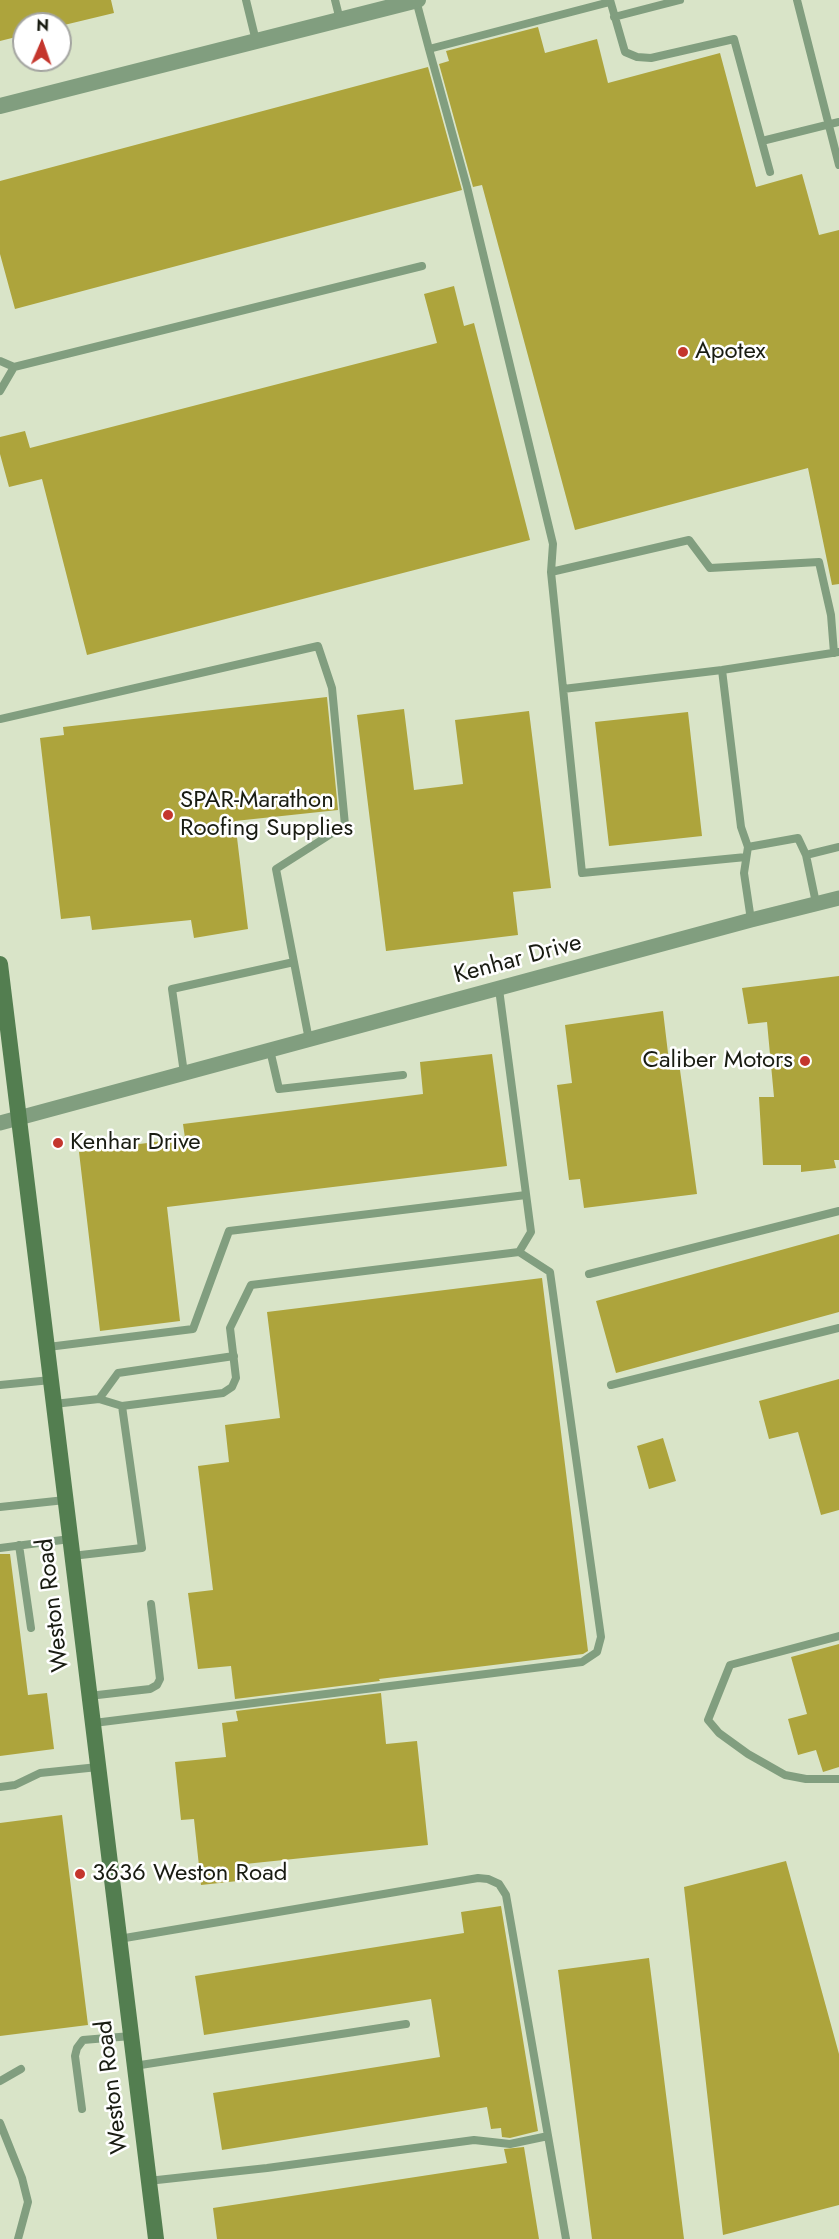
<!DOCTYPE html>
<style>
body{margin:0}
#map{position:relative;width:839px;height:2239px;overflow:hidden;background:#d9e4c8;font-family:Jost,sans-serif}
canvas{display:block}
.north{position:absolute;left:12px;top:12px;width:60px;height:60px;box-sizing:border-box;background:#fff;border:2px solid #a3a4a0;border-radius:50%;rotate:2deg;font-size:16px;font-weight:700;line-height:24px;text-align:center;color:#191c12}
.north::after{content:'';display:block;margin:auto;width:21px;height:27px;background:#c4362d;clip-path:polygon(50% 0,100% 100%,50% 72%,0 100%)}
</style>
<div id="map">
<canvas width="839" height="2239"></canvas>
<div class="north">N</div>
</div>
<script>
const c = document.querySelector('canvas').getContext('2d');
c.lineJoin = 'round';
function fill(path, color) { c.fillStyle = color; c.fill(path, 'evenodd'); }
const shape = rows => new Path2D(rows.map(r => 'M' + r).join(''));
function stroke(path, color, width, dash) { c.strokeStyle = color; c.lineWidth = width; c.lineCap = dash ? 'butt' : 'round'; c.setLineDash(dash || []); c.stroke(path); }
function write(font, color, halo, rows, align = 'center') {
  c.font = font + ' Jost,sans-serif'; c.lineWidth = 5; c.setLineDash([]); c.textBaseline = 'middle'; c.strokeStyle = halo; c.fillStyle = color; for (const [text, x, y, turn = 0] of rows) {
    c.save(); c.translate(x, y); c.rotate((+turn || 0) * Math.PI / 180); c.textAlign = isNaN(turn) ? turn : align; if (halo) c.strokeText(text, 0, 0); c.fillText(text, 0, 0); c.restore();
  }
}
fill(shape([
 [0,0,111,0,114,13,60,26,60,24,24,24,24,35,0,41],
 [538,27,545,53,597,39,608,83,720,53,756,187,802,174,819,235,839,230,839,584,832,585,808,468,575,530,482,185,473,187,439,64,449,61,446,51],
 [428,67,462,190,15,309,0,254,0,181],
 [454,286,464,326,474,323,530,540,87,655,42,479,9,487,0,454,0,437,25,431,30,448,437,343,424,294],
 [327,697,338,810,235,821,248,929,194,938,191,920,92,930,90,916,61,919,40,738,64,735,63,727],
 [404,709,414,790,463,784,455,720,529,711,551,888,513,892,518,935,386,951,357,715],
 [688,712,702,836,609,846,595,722],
 [839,976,839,1160,834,1160,836,1168,801,1172,801,1165,763,1165,759,1097,774,1097,767,1022,748,1024,742,988],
 [663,1011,670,1070,680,1070,697,1194,584,1208,580,1179,569,1180,557,1085,572,1083,565,1025],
 [492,1054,507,1166,167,1207,180,1321,100,1331,79,1152,185,1138,183,1124,423,1094,420,1062],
 [839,1234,839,1312,616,1373,596,1301],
 [542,1278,588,1651,583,1654,379,1679,380,1681,235,1699,231,1666,198,1669,188,1593,213,1590,198,1466,229,1462,225,1425,280,1418,267,1312],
 [839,1379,839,1510,821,1515,798,1432,769,1439,759,1401],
 [663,1438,676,1481,649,1489,637,1446],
 [0,1554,10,1554,28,1695,47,1693,54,1749,0,1756],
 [839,1644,839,1767,823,1772,816,1750,798,1755,788,1719,807,1714,791,1657],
 [381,1693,386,1744,417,1741,428,1845,245,1864,247,1880,201,1885,194,1819,181,1820,175,1762,226,1757,222,1723,238,1721,236,1711],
 [62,1815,88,2025,0,2036,0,1823],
 [786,1861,839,2054,839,2205,723,2235,684,1887],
 [501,1906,538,2131,510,2138,502,2137,501,2128,491,2129,487,2107,222,2150,213,2093,440,2057,431,1999,204,2035,195,1976,464,1933,461,1912],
 [649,1958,684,2239,592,2239,558,1970],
 [524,2147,539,2239,217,2239,213,2208,507,2163,504,2149]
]), '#ada43c');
stroke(shape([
 [246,0,256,41],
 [335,0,340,20],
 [416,0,429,49,610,2],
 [610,0,625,52,637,57,651,58,734,39,770,172],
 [797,0,839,165],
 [614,17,680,0],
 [429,49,467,187,553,544,551,572],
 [762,141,839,122],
 [0,361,14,367],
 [0,391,14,367,422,266],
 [722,670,741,827,748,847],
 [563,689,722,670,839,652],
 [0,719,318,646,332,688,345,825,276,869,309,1040],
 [806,855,839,847],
 [746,857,582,873,551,572,689,540,710,568,819,562,831,615,834,653],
 [751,920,744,873,748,847,798,838,806,855,816,903],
 [499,989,531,1232,519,1252],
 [270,1050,279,1089,403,1075],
 [184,1073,172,989,294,962],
 [589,1274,839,1211],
 [48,1347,193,1329,229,1231,526,1195],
 [0,1385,51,1380],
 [611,1385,839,1328],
 [99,1399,118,1373,234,1356],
 [54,1404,99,1399,122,1406,223,1393,232,1387,236,1378,230,1328,251,1285,519,1252,550,1272,601,1637,597,1652,582,1662,94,1723],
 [0,1507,65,1500],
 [19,1545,31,1628],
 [0,1548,70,1539],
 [72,1556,142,1548,122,1406],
 [839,1636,730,1665,708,1720,719,1733,748,1754,785,1775,806,1779,839,1779],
 [89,1696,150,1689,157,1685,160,1679,151,1604],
 [0,1787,15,1785,40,1773,98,1767],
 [119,1939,478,1878,488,1879,499,1884,506,1895,566,2239],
 [134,2066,406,2024],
 [0,2081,21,2069],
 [82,2109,75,2056,77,2048,83,2040,131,2036],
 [0,2123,22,2178,28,2202,18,2239],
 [148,2181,267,2168,474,2140,510,2144,548,2136]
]), '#819e7f', 8);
stroke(shape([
 [0,1123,751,920,839,898]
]), '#819e7f', 15);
stroke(shape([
 [0,106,418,0]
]), '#819e7f', 16);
stroke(shape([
 [0,964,156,2239]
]), '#537e50', 16);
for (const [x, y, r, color] of [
 [683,352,6,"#c4362d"],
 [168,815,6,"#c4362d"],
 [805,1061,6,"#c4362d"],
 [58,1143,6,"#c4362d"],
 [80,1874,6,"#c4362d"]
]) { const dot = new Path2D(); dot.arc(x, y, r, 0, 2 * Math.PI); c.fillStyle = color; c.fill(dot); stroke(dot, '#fff', 2); }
write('24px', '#191c12', '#fff', [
 ["Apotex",695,352],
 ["SPAR-Marathon",180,801],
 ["Roofing Supplies",180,829],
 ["Caliber Motors",793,1061,"right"],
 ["Kenhar Drive",70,1143],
 ["3636 Weston Road",92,1874]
], 'left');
write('24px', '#191c12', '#fff', [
 ["Kenhar Drive",518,960,-15],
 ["Weston Road",54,1605,-97],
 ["Weston Road",113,2087,-97]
]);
</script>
